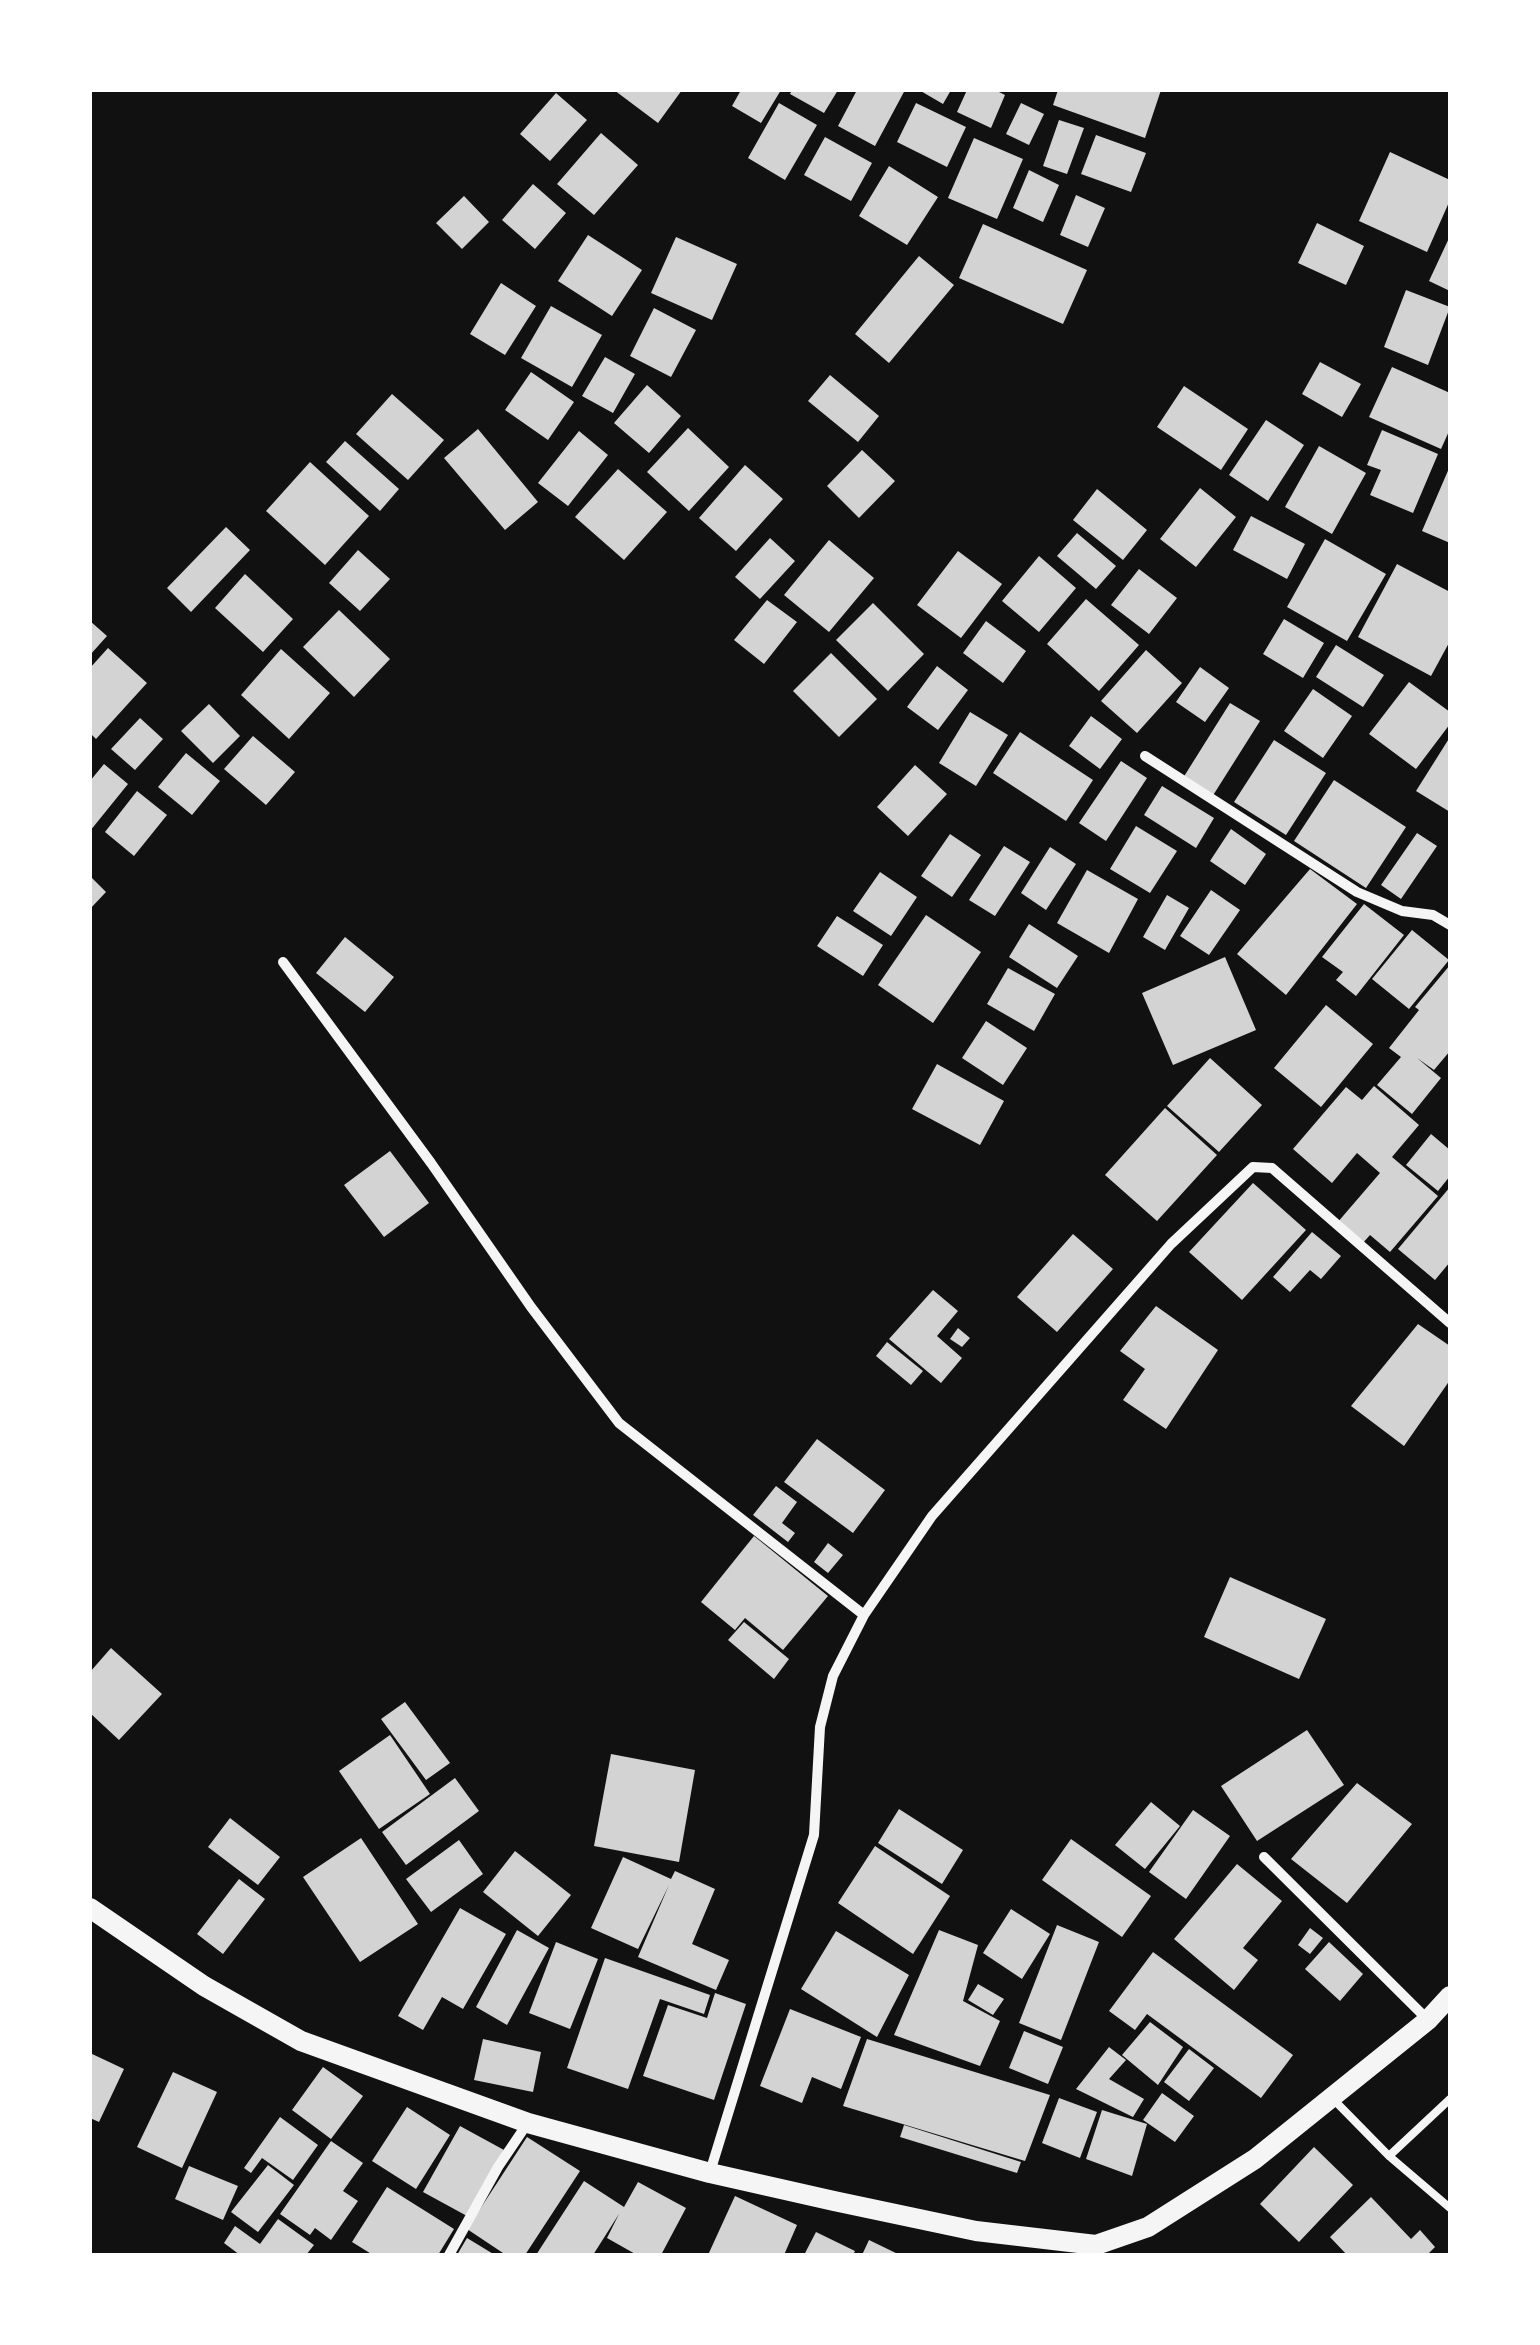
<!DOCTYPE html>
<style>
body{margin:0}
#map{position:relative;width:1540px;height:2345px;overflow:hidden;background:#111;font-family:Georgia,serif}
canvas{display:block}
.frame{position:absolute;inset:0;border:92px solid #fff;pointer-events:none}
</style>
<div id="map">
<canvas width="1540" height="2345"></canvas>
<div class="frame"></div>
</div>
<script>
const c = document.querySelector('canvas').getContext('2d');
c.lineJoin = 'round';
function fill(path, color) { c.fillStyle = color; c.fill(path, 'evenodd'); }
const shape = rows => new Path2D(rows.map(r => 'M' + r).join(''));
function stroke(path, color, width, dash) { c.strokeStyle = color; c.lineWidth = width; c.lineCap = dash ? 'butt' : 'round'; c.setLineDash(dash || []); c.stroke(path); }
fill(shape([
 [614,90,682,90,658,123],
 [741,90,781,90,761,123,732,106],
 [792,90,838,90,824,113,790,94],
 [857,90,905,90,875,146,838,126],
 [919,90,951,90,943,104],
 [967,90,995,90,1005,95,991,128,957,112],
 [1058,90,1161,90,1145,138,1053,105],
 [556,93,587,120,550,161,520,134],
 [779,103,817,125,785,180,748,158],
 [916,103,966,127,947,167,897,142],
 [1021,103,1044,114,1029,145,1006,134],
 [1059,120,1084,128,1067,174,1043,166],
 [601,133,638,165,594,215,557,184],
 [1096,135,1146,153,1131,192,1081,174],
 [825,137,872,163,851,201,804,175],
 [974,138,1023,159,997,219,948,198],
 [1390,152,1450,180,1450,200,1427,252,1359,221],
 [889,166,938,197,907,245,859,216],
 [1029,170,1059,185,1043,222,1013,208],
 [533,184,566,213,535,249,502,220],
 [1076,195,1105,208,1088,247,1060,235],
 [464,196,489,222,462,249,436,223],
 [1317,223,1364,246,1346,285,1298,263],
 [983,224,1087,270,1063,324,959,278],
 [588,235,642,270,612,316,558,281],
 [1450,236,1450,291,1429,281],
 [676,237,737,264,712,320,651,293],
 [919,256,954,285,889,363,855,334],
 [501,283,536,306,505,355,470,334],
 [1406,290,1450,307,1428,365,1384,347],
 [551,306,602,335,572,387,521,358],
 [654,308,696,330,671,377,630,356],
 [605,357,635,374,613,413,582,396],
 [1320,362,1361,384,1342,417,1302,394],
 [1392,367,1450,393,1450,429,1441,449,1369,417],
 [531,372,574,402,548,440,505,410],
 [830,375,879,416,858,442,808,401],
 [647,385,681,416,649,453,614,423],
 [1184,386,1248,429,1221,470,1157,427],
 [392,394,444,440,408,480,356,434],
 [1266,420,1304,445,1268,501,1229,475],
 [688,428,729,467,689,511,647,472],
 [478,429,538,502,505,530,444,458],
 [1382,430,1438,454,1413,513,1370,495,1381,470,1367,465],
 [579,431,608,455,568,506,538,483],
 [345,441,399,489,380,511,326,462],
 [1319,446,1366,473,1332,534,1285,507],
 [862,450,895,481,859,518,827,486],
 [310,462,369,516,325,565,266,511],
 [745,465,783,499,736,551,699,518],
 [1450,466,1450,543,1422,531],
 [618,469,667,512,624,560,575,517],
 [1200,488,1236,517,1196,567,1160,539],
 [1097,489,1147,530,1123,560,1073,520],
 [1251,516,1305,544,1287,579,1233,550],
 [226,527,250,550,191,612,167,588],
 [1077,533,1116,566,1096,589,1057,556],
 [770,538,795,561,760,599,735,577],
 [1325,539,1386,574,1347,641,1287,607],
 [829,540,874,578,829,632,784,595],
 [358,550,390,579,360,611,329,583],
 [958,551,1002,584,961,638,917,605],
 [1039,556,1076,588,1039,632,1002,601],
 [1397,564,1450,592,1450,641,1431,676,1358,637],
 [1139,569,1177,598,1149,634,1111,605],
 [245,574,293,619,263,652,215,608],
 [1086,599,1139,645,1099,691,1047,644],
 [767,600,797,622,764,664,734,640],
 [873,603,924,654,888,691,836,640],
 [339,610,390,659,354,697,303,647],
 [1284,619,1324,643,1303,678,1263,654],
 [90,621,107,636,90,655],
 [986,621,1026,651,1003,683,963,653],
 [1336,645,1384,675,1363,707,1316,677],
 [108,648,147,683,96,739,90,733,90,668],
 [281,649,330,693,289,739,241,695],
 [1146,650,1182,683,1137,733,1101,701],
 [831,653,877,699,839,737,793,691],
 [937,666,968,690,938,730,907,707],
 [1200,667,1229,688,1205,722,1176,702],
 [1409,682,1450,712,1450,724,1416,769,1369,734],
 [1313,689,1352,716,1323,758,1284,731],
 [1230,703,1260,721,1212,797,1183,778],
 [209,704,240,736,213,763,181,731],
 [970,712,1008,735,976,786,939,763],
 [1091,716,1122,739,1100,769,1069,746],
 [140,718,163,739,135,770,111,749],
 [1020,732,1093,780,1066,821,993,773],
 [253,736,295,772,266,805,224,769],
 [1450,737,1450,812,1416,791],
 [1274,740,1326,773,1286,835,1234,802],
 [186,753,220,781,192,815,158,787],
 [1121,761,1147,778,1106,841,1079,823],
 [104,764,128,784,90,831,90,781],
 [915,765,947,794,908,836,877,807],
 [1334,780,1406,827,1366,888,1294,841],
 [1162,786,1214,818,1196,848,1144,815],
 [137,791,167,815,134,856,105,832],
 [1136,826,1177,851,1150,893,1110,869],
 [1231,829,1266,854,1245,885,1210,861],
 [1417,833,1437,846,1401,899,1381,885],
 [950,834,981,855,952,897,921,876],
 [1004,846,1030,862,995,916,969,900],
 [1050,847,1076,864,1046,910,1021,893],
 [1310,869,1357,904,1286,995,1237,954],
 [1087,870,1138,899,1109,953,1057,923],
 [880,872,917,897,891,936,853,911],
 [90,876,106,892,90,909],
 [1211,890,1240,910,1209,955,1180,936],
 [1167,895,1189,908,1165,950,1143,937],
 [1364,904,1404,935,1356,996,1336,980,1343,972,1322,957],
 [926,915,981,952,933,1023,878,985],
 [837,916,883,945,863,976,817,946],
 [1029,924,1078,956,1057,988,1009,957],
 [1412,930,1449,960,1409,1009,1372,979],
 [345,937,394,977,365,1012,316,973],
 [1225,957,1256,1030,1173,1065,1142,993],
 [1450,965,1450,1051,1434,1070,1417,1058,1441,1078,1412,1114,1377,1085,1401,1057,1389,1048,1419,1010,1415,1007],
 [1008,968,1055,994,1034,1031,987,1004],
 [1326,1005,1373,1044,1321,1107,1274,1068],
 [986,1021,1027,1048,1003,1085,962,1058],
 [1210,1058,1262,1105,1219,1152,1167,1106],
 [937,1064,1004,1101,980,1145,912,1109],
 [1374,1086,1419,1125,1392,1157,1438,1196,1390,1252,1370,1235,1362,1244,1337,1223,1380,1173,1357,1153,1332,1183,1293,1149,1346,1087,1362,1100],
 [1165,1108,1217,1155,1157,1221,1105,1175],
 [1431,1134,1450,1150,1450,1176,1438,1191,1406,1165],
 [390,1151,429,1203,384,1237,344,1185],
 [1253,1183,1306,1230,1242,1300,1189,1252],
 [1450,1187,1450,1262,1435,1280,1398,1249],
 [1312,1232,1341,1256,1321,1279,1310,1270,1290,1292,1273,1277],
 [1073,1234,1113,1269,1057,1332,1017,1297],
 [933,1290,958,1311,937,1336,962,1358,941,1383,889,1339],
 [1156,1306,1218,1350,1166,1429,1123,1400,1145,1369,1120,1351],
 [1418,1324,1450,1346,1450,1380,1404,1446,1351,1406],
 [958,1328,970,1338,962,1347,950,1339],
 [887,1342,923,1371,911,1385,876,1356],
 [817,1439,885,1490,853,1533,784,1482],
 [776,1486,797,1502,782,1523,795,1533,788,1542,753,1515],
 [754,1536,828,1596,783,1650,745,1618,735,1630,701,1602],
 [828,1543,843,1555,828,1573,814,1562],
 [1230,1577,1326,1619,1299,1679,1204,1637],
 [744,1622,789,1659,774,1679,728,1640],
 [111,1648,162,1694,119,1740,90,1713,90,1672],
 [405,1702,450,1763,426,1780,381,1719],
 [1307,1730,1344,1785,1257,1841,1221,1786],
 [390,1735,430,1794,379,1829,339,1771],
 [611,1754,695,1770,679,1862,594,1846],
 [455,1778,479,1811,406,1865,382,1832],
 [1357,1783,1412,1824,1347,1903,1291,1859],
 [1151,1802,1180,1826,1145,1869,1115,1845],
 [899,1809,963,1850,942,1884,878,1843],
 [1193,1810,1230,1836,1186,1899,1149,1872],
 [230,1818,280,1857,258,1885,208,1847],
 [361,1838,418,1924,360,1962,303,1877],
 [1071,1839,1151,1896,1122,1937,1042,1880],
 [459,1840,483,1874,431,1912,406,1879],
 [875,1846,950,1896,913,1954,838,1903],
 [515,1851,571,1895,538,1936,483,1892],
 [623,1857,671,1879,675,1871,715,1889,692,1944,729,1960,716,1990,638,1957,669,1885,638,1949,591,1928],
 [1237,1864,1282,1901,1243,1948,1258,1960,1234,1990,1174,1939],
 [239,1879,265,1899,223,1954,197,1934],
 [460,1908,506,1934,463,2009,442,1997,423,2030,398,2016],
 [1011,1909,1050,1934,1022,1979,983,1953],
 [1057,1925,1099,1942,1061,2040,1019,2023],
 [1310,1928,1323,1938,1310,1954,1298,1945],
 [517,1930,549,1948,507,2025,476,2007],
 [939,1930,978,1945,963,2001,1000,2021,980,2066,894,2035],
 [836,1931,909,1975,877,2037,801,1989],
 [556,1942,598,1959,570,2029,529,2013],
 [1329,1942,1363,1974,1340,2001,1305,1969],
 [1153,1952,1293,2055,1261,2098,1147,2014,1135,2030,1109,2011],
 [605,1958,710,1995,704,2014,660,1999,628,2089,567,2068],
 [978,1984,1004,1999,993,2015,968,2000],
 [715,1993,746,2004,714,2100,643,2076,668,2005,707,2018],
 [790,2009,861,2037,841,2089,812,2077,802,2103,760,2086],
 [1150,2022,1183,2047,1158,2085,1122,2055],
 [1024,2031,1063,2047,1048,2084,1009,2068],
 [483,2039,541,2052,533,2092,474,2080],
 [867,2039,1050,2095,1025,2161,843,2106],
 [1109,2047,1126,2060,1109,2079,1144,2099,1133,2117,1076,2089],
 [1189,2049,1214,2068,1189,2101,1164,2082],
 [90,2053,124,2069,99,2122,90,2118],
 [323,2067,363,2096,331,2139,292,2110],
 [173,2072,217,2092,182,2168,137,2147],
 [1162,2093,1194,2116,1175,2142,1143,2120],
 [1059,2098,1097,2112,1080,2158,1042,2143],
 [407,2107,450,2135,416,2189,372,2161],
 [1102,2110,1147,2124,1132,2176,1086,2159],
 [280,2117,318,2145,293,2180,262,2158,251,2173,244,2168],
 [904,2125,1021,2162,1017,2173,900,2137],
 [460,2126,504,2150,467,2216,423,2192],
 [527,2137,580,2171,525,2255,506,2255,467,2229],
 [331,2141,363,2163,343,2191,358,2201,331,2240,315,2228,310,2235,280,2214],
 [1314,2147,1353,2185,1299,2242,1260,2204],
 [268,2165,294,2185,258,2232,231,2212],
 [189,2166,238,2186,223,2220,175,2199],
 [584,2181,624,2207,638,2182,686,2208,661,2255,637,2255,607,2238,619,2214,593,2255,536,2255],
 [387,2187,454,2229,438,2255,373,2255,352,2242],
 [735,2196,797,2225,784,2255,708,2255],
 [1371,2197,1411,2239,1420,2230,1435,2247,1427,2255,1347,2255,1330,2237],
 [278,2219,314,2245,306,2255,240,2255,224,2243,235,2226,260,2244],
 [816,2232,855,2251,853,2255,804,2255],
 [467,2238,495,2255,457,2255],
 [869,2240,900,2255,862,2255]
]), '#d3d3d3');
stroke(shape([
 [1333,2099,1389,2156,1450,2208],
 [1389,2156,1450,2099]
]), '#f5f5f5', 8);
stroke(shape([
 [1145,756,1357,892,1402,911,1433,915,1450,925],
 [283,962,431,1163,531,1307,619,1423,864,1615],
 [1264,1857,1428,2020],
 [710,2172,814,1835,820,1727,833,1676,864,1615,932,1516,1171,1244,1253,1167,1272,1168,1450,1323],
 [449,2255,498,2167,527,2124]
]), '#f5f5f5', 10);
stroke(shape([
 [90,1908,204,1986,301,2041,528,2123,710,2173,834,2201,976,2231,1096,2245,1148,2227,1255,2159,1428,2020,1450,1996]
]), '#f5f5f5', 20);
</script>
